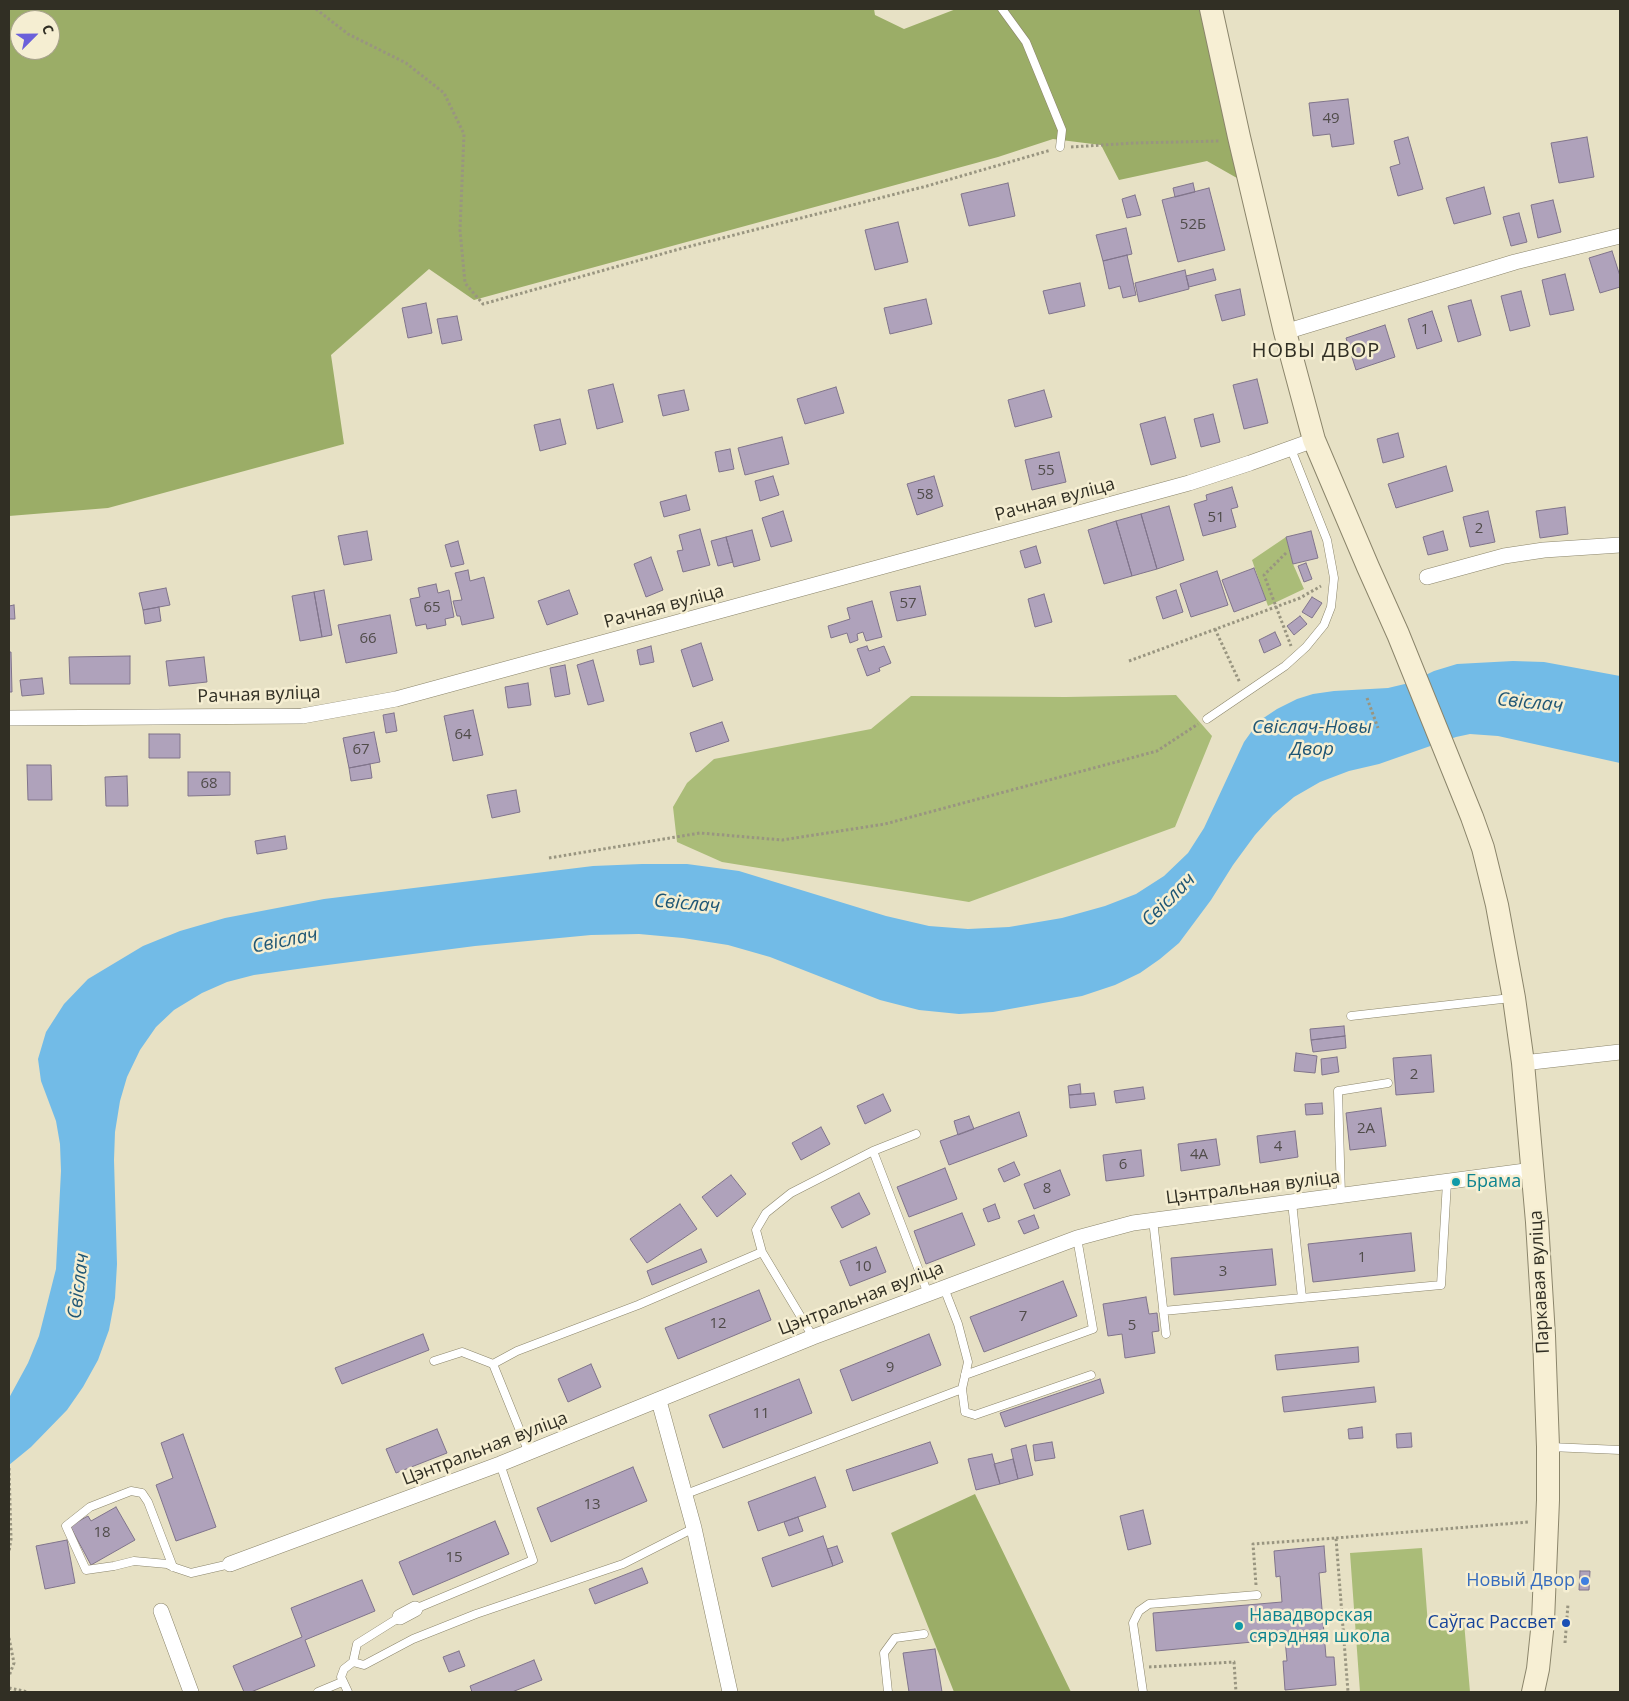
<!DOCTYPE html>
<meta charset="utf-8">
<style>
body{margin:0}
#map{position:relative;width:1629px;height:1701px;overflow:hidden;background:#e7e1c5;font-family:"Open Sans",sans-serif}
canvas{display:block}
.frame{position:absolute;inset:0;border:10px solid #312f24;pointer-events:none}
.north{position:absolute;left:10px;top:10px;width:50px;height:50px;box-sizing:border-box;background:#f5eed2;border:1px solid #a7a28c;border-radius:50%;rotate:67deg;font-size:14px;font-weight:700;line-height:20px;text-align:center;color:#312f24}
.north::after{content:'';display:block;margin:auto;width:18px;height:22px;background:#6b60da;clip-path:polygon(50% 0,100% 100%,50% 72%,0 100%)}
</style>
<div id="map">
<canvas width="1629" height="1701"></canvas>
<div class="frame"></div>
<div class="north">С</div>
</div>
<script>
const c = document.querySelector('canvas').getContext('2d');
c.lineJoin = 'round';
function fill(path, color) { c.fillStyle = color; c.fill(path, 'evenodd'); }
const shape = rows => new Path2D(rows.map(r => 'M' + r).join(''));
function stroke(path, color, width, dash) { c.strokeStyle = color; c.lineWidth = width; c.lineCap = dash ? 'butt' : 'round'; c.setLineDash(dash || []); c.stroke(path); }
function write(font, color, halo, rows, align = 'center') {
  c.font = font + ' "Open Sans",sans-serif'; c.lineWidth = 5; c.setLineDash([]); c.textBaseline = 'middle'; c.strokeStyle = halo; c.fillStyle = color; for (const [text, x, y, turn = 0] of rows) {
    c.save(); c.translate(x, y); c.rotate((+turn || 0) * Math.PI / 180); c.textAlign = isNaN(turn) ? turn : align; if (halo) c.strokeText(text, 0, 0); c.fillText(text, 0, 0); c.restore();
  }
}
fill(shape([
 [1286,537,1293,564,1304,589,1268,606,1252,560],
 [1176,695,1212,736,1175,827,969,902,722,862,677,842,673,807,687,783,714,759,871,729,911,696,1066,697],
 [1422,1548,1428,1625,1464,1622,1470,1692,1360,1692,1350,1553]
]), '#aabc78');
fill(shape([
 [9,9,874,9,875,15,904,29,956,9,1201,9,1244,182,1207,161,1119,180,1101,145,1053,139,998,157,474,300,429,269,331,355,344,444,108,508,9,516],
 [20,20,50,20,50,50,20,50],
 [975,1494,1071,1692,954,1692,891,1533]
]), '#9bad67');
fill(shape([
 [1513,661,1544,662,1620,676,1620,763,1498,736,1470,734,1456,737,1379,764,1349,771,1320,782,1294,797,1273,815,1255,835,1233,865,1211,900,1179,943,1160,959,1140,973,1115,985,1082,996,993,1012,959,1014,919,1010,880,1000,770,957,728,945,683,938,639,934,591,935,475,946,312,967,254,975,227,982,202,993,174,1010,156,1027,140,1050,127,1077,120,1101,115,1132,114,1160,117,1264,115,1298,109,1330,98,1360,83,1387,67,1410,31,1447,9,1465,9,1398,28,1363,39,1336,56,1269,61,1171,60,1144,56,1121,41,1081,38,1059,46,1032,64,1004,88,979,143,946,180,931,225,918,324,899,593,866,642,864,687,864,739,871,886,916,929,926,968,929,1009,927,1062,918,1105,906,1136,894,1164,876,1188,853,1204,828,1244,742,1259,721,1277,709,1297,699,1313,694,1334,691,1388,688,1409,683,1434,671,1457,664]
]), '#72bbe7');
const building = shape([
 [1348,99,1354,144,1332,147,1330,134,1313,136,1309,103,1348,99],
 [1408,137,1423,189,1398,196,1390,167,1400,164,1394,141,1408,137],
 [1587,137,1594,177,1559,183,1551,143,1587,137],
 [1008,183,1015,216,969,226,961,194,1008,183],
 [1193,183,1195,192,1175,197,1173,188,1193,183],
 [1484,187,1491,214,1454,224,1446,198,1484,187],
 [1209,188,1225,250,1178,262,1162,200,1209,188],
 [1135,195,1141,215,1127,218,1122,199,1135,195],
 [1553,200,1561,232,1538,238,1531,205,1553,200],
 [1519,213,1527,242,1511,246,1503,217,1519,213],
 [898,222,908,262,875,270,865,230,898,222],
 [1126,228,1132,254,1103,261,1096,235,1126,228],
 [1612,251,1620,276,1620,287,1600,293,1589,258,1612,251],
 [1127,255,1136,295,1123,298,1120,286,1109,289,1103,261,1127,255],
 [1213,269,1216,280,1189,287,1186,276,1213,269],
 [1185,270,1189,289,1139,302,1135,283,1185,270],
 [1565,274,1574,310,1550,315,1542,280,1565,274],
 [1080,283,1085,306,1049,314,1043,291,1080,283],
 [1240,289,1245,315,1222,321,1215,295,1240,289],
 [1521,291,1530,326,1510,331,1501,296,1521,291],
 [926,299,932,324,890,334,884,308,926,299],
 [1471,300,1481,335,1458,342,1448,306,1471,300],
 [426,303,432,333,408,338,402,308,426,303],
 [1432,311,1442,341,1417,349,1408,319,1432,311],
 [457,316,462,340,442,344,437,319,457,316],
 [1385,325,1395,357,1356,370,1346,338,1385,325],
 [1257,379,1268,423,1244,429,1233,385,1257,379],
 [613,384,623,422,597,429,588,390,613,384],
 [836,387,844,413,805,424,797,399,836,387],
 [684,390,689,410,663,416,658,395,684,390],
 [1044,390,1052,417,1015,427,1008,400,1044,390],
 [1213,414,1220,442,1201,447,1194,419,1213,414],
 [1165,417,1176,458,1151,465,1140,424,1165,417],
 [560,419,566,444,540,451,534,425,560,419],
 [1398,433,1404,457,1383,463,1377,439,1398,433],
 [782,437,789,464,745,475,738,448,782,437],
 [730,449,734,469,719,472,715,452,730,449],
 [1059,452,1066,482,1032,490,1025,460,1059,452],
 [1446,466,1453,491,1396,508,1388,484,1446,466],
 [773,476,779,495,760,501,755,481,773,476],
 [934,476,943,506,917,515,907,484,934,476],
 [1232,487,1238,507,1231,509,1236,527,1203,536,1194,504,1207,500,1206,495,1232,487],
 [686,495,690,510,664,517,660,502,686,495],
 [1169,506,1184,560,1157,569,1141,514,1169,506],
 [1565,507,1568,534,1540,538,1536,511,1565,507],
 [783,511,792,541,771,547,762,518,783,511],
 [1488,511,1495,542,1470,547,1463,517,1488,511],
 [1141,514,1157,569,1132,576,1116,521,1141,514],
 [1116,521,1132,576,1104,584,1088,530,1116,521],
 [700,529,710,565,683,572,677,551,683,550,679,535,700,529],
 [752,530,760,560,734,567,726,537,752,530],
 [367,531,372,560,344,565,338,536,367,531],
 [1311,531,1318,558,1293,564,1286,537,1311,531],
 [1443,531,1448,550,1428,555,1423,537,1443,531],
 [726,537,733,562,718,566,711,541,726,537],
 [458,541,464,564,451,567,445,545,458,541],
 [1036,546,1041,563,1025,568,1020,551,1036,546],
 [651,557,663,590,646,597,634,564,651,557],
 [1306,563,1312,579,1304,582,1298,566,1306,563],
 [1254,568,1266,600,1234,612,1222,580,1254,568],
 [468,570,470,581,484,577,494,618,462,625,460,616,457,616,453,601,462,600,455,573,468,570],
 [1217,571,1228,605,1191,617,1180,584,1217,571],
 [436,584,438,593,449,590,454,617,445,619,446,625,427,629,426,624,416,626,410,599,420,597,418,588,436,584],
 [920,586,926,615,897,621,890,592,920,586],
 [166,588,170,605,143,610,139,593,166,588],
 [324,590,332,635,322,637,314,592,324,590],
 [569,590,578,614,547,625,538,601,569,590],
 [1176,590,1183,612,1163,619,1156,597,1176,590],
 [314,592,322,637,300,641,292,596,314,592],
 [1044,594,1052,622,1035,627,1028,599,1044,594],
 [1312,597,1322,603,1312,618,1302,612,1312,597],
 [872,601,882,637,866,641,863,632,857,634,858,640,850,643,847,633,831,638,828,626,850,619,847,608,872,601],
 [14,605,15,619,9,619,9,606,14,605],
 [159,607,161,621,145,624,143,610,159,607],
 [390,615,397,653,346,663,338,625,390,615],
 [1300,616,1307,624,1294,635,1287,626,1300,616],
 [1275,632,1281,645,1264,653,1259,640,1275,632],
 [701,643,713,680,693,687,681,650,701,643],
 [651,646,654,662,640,665,637,650,651,646],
 [867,646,869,651,884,646,891,663,879,668,880,671,867,676,857,649,867,646],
 [9,652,11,652,12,692,9,692,9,652],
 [130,656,130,684,70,684,69,657,130,656],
 [204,657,207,682,169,686,166,661,204,657],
 [593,660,604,701,588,705,577,665,593,660],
 [565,665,570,694,555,697,550,668,565,665],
 [42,678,44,694,22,696,20,680,42,678],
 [528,683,531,705,508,708,505,687,528,683],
 [473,710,483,755,453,761,444,716,473,710],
 [394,713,397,731,386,733,383,715,394,713],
 [722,722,729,741,696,752,690,733,722,722],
 [374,732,380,762,349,768,343,738,374,732],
 [149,734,180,734,180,758,149,758,149,734],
 [370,764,372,778,351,781,349,768,370,764],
 [27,765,51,765,52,800,28,800,27,765],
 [188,772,230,772,230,795,188,796,188,772],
 [127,776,128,806,106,806,105,777,127,776],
 [516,790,520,812,492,818,487,795,516,790],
 [285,836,287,849,257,854,255,841,285,836],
 [1344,1026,1345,1036,1311,1040,1310,1029,1344,1026],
 [1345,1036,1346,1048,1313,1052,1311,1040,1345,1036],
 [1296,1053,1317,1056,1315,1073,1294,1071,1296,1053],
 [1431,1055,1434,1092,1396,1095,1393,1058,1431,1055],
 [1337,1057,1339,1072,1322,1075,1321,1059,1337,1057],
 [1080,1084,1081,1094,1069,1095,1068,1086,1080,1084],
 [1143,1087,1145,1099,1116,1103,1114,1091,1143,1087],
 [1094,1093,1096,1105,1070,1108,1069,1095,1094,1093],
 [883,1094,891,1111,865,1124,857,1106,883,1094],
 [1322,1103,1323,1114,1306,1115,1305,1104,1322,1103],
 [1381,1108,1386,1146,1350,1150,1346,1113,1381,1108],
 [1019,1112,1027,1136,949,1165,940,1141,1019,1112],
 [969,1116,974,1129,958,1135,954,1121,969,1116],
 [821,1127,830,1144,801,1160,792,1143,821,1127],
 [1295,1131,1298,1157,1260,1163,1257,1136,1295,1131],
 [1216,1139,1220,1165,1181,1171,1178,1144,1216,1139],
 [1141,1150,1144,1176,1106,1181,1103,1155,1141,1150],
 [1014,1162,1020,1175,1004,1182,998,1169,1014,1162],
 [945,1168,957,1199,909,1217,897,1187,945,1168],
 [1060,1170,1070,1195,1034,1209,1024,1184,1060,1170],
 [731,1175,746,1194,717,1217,702,1197,731,1175],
 [859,1193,870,1214,842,1228,831,1207,859,1193],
 [680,1204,697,1229,647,1263,630,1239,680,1204],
 [995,1204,1000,1218,988,1222,983,1209,995,1204],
 [962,1213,975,1245,926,1264,914,1231,962,1213],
 [1034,1215,1039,1228,1024,1234,1018,1221,1034,1215],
 [1411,1233,1415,1271,1313,1282,1308,1244,1411,1233],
 [876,1247,886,1272,850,1286,840,1261,876,1247],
 [701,1249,707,1262,652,1285,647,1271,701,1249],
 [1272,1249,1276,1285,1174,1295,1171,1258,1272,1249],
 [1063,1281,1077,1316,984,1352,970,1317,1063,1281],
 [759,1290,771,1320,678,1359,665,1328,759,1290],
 [1146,1297,1149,1314,1157,1313,1159,1331,1152,1332,1155,1353,1125,1358,1122,1334,1108,1336,1103,1304,1146,1297],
 [423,1334,429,1350,342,1384,335,1368,423,1334],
 [929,1334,941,1365,852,1401,840,1370,929,1334],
 [1358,1347,1359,1362,1277,1370,1275,1355,1358,1347],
 [591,1364,601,1387,568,1402,558,1379,591,1364],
 [799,1379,812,1413,723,1448,709,1415,799,1379],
 [1100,1379,1104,1393,1005,1427,1000,1413,1100,1379],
 [1374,1387,1376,1402,1284,1412,1282,1397,1374,1387],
 [1362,1427,1363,1438,1349,1439,1348,1429,1362,1427],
 [437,1429,447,1453,396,1473,386,1449,437,1429],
 [1411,1433,1412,1447,1397,1448,1396,1434,1411,1433],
 [183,1434,216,1527,176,1541,156,1485,173,1478,161,1443,183,1434],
 [930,1442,938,1463,853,1491,846,1470,930,1442],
 [1052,1442,1055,1458,1035,1461,1033,1445,1052,1442],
 [1026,1445,1033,1475,1018,1479,1011,1449,1026,1445],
 [992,1454,1000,1484,976,1490,968,1459,992,1454],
 [1013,1459,1018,1479,1000,1484,994,1464,1013,1459],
 [633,1467,647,1501,551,1542,537,1508,633,1467],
 [815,1477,826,1507,758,1531,748,1502,815,1477],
 [116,1507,135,1540,91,1565,70,1526,88,1516,91,1521,116,1507],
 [1143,1510,1151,1544,1128,1550,1120,1516,1143,1510],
 [798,1517,803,1531,789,1536,784,1522,798,1517],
 [495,1521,509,1554,413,1595,399,1562,495,1521],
 [823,1536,833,1566,772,1587,762,1558,823,1536],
 [67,1540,75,1583,45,1589,36,1546,67,1540],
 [837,1546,843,1562,833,1566,827,1549,837,1546],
 [1324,1546,1326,1572,1319,1573,1326,1657,1334,1657,1336,1685,1285,1690,1283,1661,1287,1661,1285,1639,1156,1651,1153,1613,1282,1602,1280,1576,1276,1577,1274,1551,1324,1546],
 [642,1568,648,1583,595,1604,589,1589,642,1568],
 [1580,1571,1590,1571,1589,1590,1579,1590,1580,1571],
 [362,1580,375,1611,305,1640,315,1666,251,1692,244,1692,233,1666,302,1637,291,1608,362,1580],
 [935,1649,942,1692,909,1692,903,1653,935,1649],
 [459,1651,465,1666,449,1672,443,1657,459,1651],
 [534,1660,542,1680,512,1692,472,1692,470,1686,534,1660]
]);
fill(building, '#afa2bb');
stroke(building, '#80748b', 1);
const lane = shape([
 [1002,9,1026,42,1062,130,1060,147],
 [1207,719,1285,666,1306,647,1324,625,1331,607,1334,578,1327,540,1291,449],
 [1351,1016,1511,998],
 [873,1151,928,1294],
 [1341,1196,1338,1091,1388,1083],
 [1292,1202,1302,1298],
 [1153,1220,1166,1334],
 [944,1288,958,1324,968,1362,962,1389,965,1412,975,1415,1091,1375],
 [1163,1311,1441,1285,1447,1182],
 [813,1337,762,1252,756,1230,766,1213,791,1193,873,1151,916,1134],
 [434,1361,462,1352,493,1364,529,1453],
 [493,1364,517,1351,638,1305,762,1252],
 [965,1375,1093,1329,1077,1238],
 [1550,1447,1620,1450],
 [686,1494,962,1389],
 [173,1567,148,1502,142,1493,131,1491,90,1507,66,1526,86,1570,114,1566,134,1561,167,1564,173,1567,191,1573,230,1564],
 [415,1609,533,1560,500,1464],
 [353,1662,357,1644,400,1617],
 [318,1692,342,1682],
 [348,1692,341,1677,344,1669,353,1662,364,1665,413,1639,476,1614,623,1564,694,1528],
 [888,1692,884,1653,895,1638,924,1634],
 [1143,1692,1133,1623,1139,1611,1149,1604,1257,1595]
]);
const street = shape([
 [1285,332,1515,262,1620,236],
 [1427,577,1504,556,1544,550,1620,545],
 [9,718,302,716,396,699,1189,483,1250,463,1314,440],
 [1523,1063,1620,1052],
 [659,1401,694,1528,730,1692],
 [230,1564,500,1464,813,1337,1077,1238,1133,1223,1533,1170],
 [161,1611,191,1692],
 [400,1617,415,1609]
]);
const secondary = shape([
 [1211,9,1239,137,1285,332,1314,440,1368,567,1398,634,1472,817,1483,848,1497,905,1514,998,1523,1063,1537,1222,1544,1336,1548,1447,1548,1500,1543,1621,1538,1669,1533,1692]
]);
stroke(lane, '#8b856b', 9);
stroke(street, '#8b856b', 16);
stroke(secondary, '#8b856b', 24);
stroke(shape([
 [316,9,348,34,406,63,444,93,464,134,460,230,465,283,483,304,683,248,927,186,1051,150],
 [1071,147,1134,143,1220,141],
 [1286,553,1264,575,1291,646],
 [1215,629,1240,683],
 [1129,661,1300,598,1321,586],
 [1367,698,1378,728],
 [549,858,700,833,782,840,885,824,1157,751,1198,724],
 [9,1468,11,1539,9,1552],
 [1336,1538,1528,1522],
 [1256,1585,1253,1544,1336,1538,1348,1692],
 [9,1638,14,1663,9,1676],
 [1565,1643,1568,1604],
 [1149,1667,1234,1662,1236,1692],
 [9,1688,28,1692]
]), '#999580', 3, [2.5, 2.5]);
stroke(lane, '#fff', 8);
stroke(street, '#fff', 15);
stroke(secondary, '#f7efd4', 22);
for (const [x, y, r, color] of [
 [1456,1182,5,"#0f9aa8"],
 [1585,1581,5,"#3f7fe0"],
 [1566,1623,5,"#1a4fb4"],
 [1239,1626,5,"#0f9aa8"]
]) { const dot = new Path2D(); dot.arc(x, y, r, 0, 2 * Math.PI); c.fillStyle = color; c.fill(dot); stroke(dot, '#f5eed2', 2); }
write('15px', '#504c4a', null, [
 ["49",1331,119],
 ["52Б",1193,225],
 ["1",1425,330],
 ["55",1046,471],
 ["58",925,495],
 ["51",1216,518],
 ["2",1479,529],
 ["57",908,604],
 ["65",432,608],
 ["66",368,639],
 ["64",463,735],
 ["67",361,750],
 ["68",209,784],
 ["2",1414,1075],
 ["2А",1366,1129],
 ["4",1278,1147],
 ["4А",1199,1155],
 ["6",1123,1165],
 ["8",1047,1189],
 ["1",1362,1258],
 ["10",863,1267],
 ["3",1223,1272],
 ["7",1023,1317],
 ["12",718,1324],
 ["5",1132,1326],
 ["9",890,1368],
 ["11",761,1414],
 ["13",592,1505],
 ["18",102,1533],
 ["15",454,1558]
]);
write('18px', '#312f24', '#f5eed2', [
 ["Рачная вуліца",1055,500,-15],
 ["Рачная вуліца",664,607,-15],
 ["Рачная вуліца",259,695,-2],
 ["Цэнтральная вуліца",1253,1188,-7],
 ["Паркавая вуліца",1540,1282,-93],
 ["Цэнтральная вуліца",861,1299,-21],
 ["Цэнтральная вуліца",485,1449,-21]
]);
write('18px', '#0d838f', '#f5eed2', [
 ["Брама",1466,1182],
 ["Навадворская",1249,1616],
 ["сярэдняя школа",1249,1637]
], 'left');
write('18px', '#366cbe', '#f5eed2', [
 ["Новый Двор",1575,1581]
], 'right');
write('18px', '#164399', '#f5eed2', [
 ["Саўгас Рассвет",1556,1623]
], 'right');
write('italic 19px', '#205775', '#f5eed2', [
 ["Свіслач",1530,703,6],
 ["Свіслач-Новы",1312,728],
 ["Двор",1312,750],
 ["Свіслач",1169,900,-45],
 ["Свіслач",687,904,5],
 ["Свіслач",285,941,-11],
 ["Свіслач",79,1286,-83]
]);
c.letterSpacing = '1px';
write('20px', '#312f24', '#f5eed2', [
 ["НОВЫ ДВОР",1316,351]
]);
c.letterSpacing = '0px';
</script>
